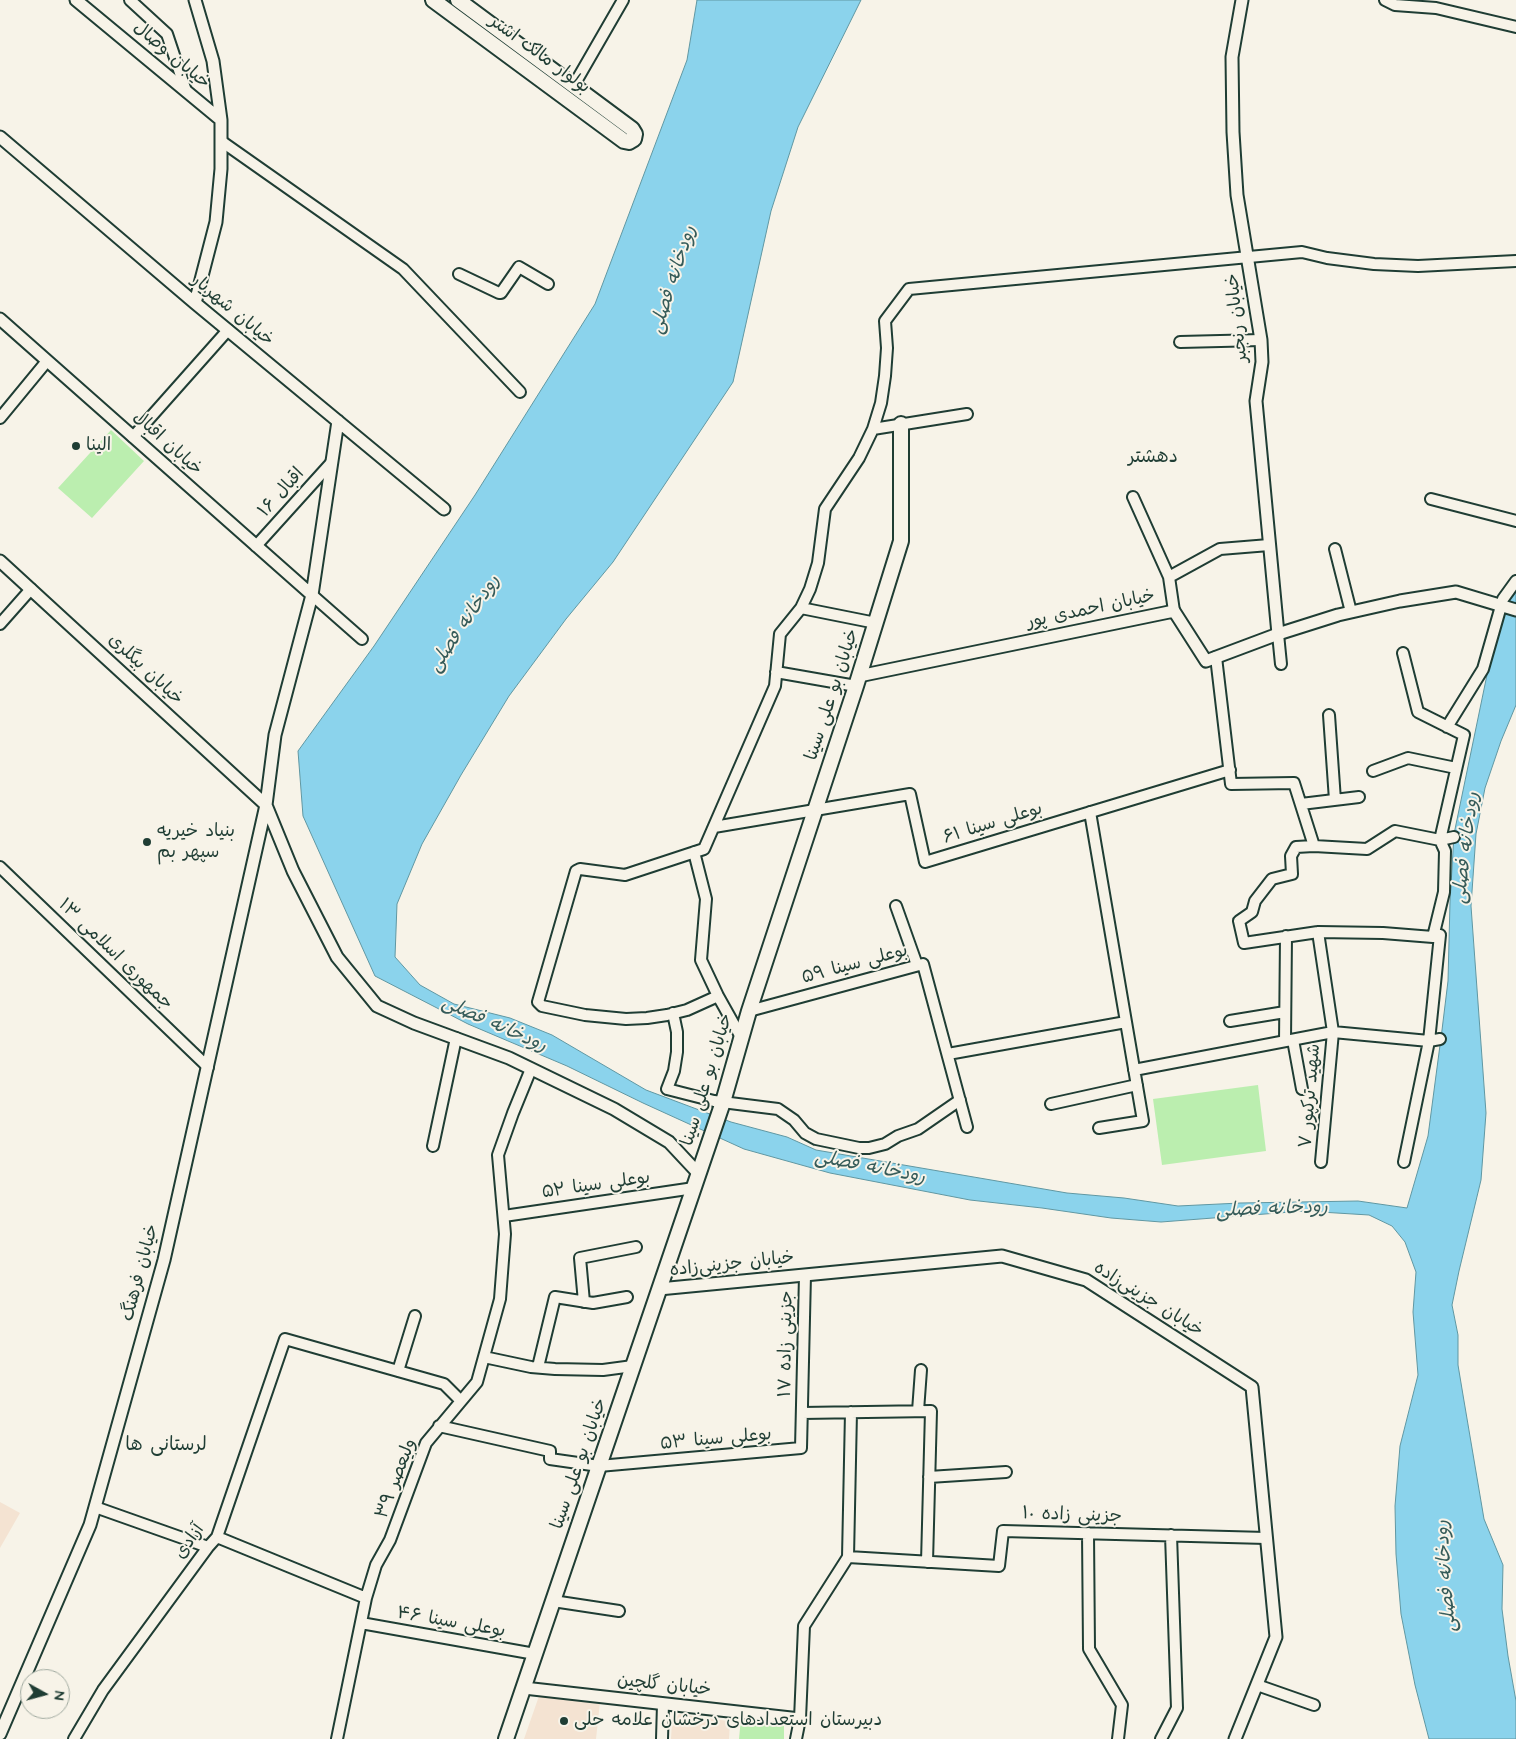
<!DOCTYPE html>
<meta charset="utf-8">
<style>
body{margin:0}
#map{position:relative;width:1516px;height:1739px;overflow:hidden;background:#f7f3e8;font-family:"Architects Daughter",sans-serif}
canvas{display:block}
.north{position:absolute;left:20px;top:1669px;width:50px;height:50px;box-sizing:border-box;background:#f7f3e8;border:1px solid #a1aaa0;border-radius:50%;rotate:97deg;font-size:14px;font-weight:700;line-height:20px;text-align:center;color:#1f3d34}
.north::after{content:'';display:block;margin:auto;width:18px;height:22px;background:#1f3d34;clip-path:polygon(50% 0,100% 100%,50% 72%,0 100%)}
</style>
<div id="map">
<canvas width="1516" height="1739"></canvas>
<div class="north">N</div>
</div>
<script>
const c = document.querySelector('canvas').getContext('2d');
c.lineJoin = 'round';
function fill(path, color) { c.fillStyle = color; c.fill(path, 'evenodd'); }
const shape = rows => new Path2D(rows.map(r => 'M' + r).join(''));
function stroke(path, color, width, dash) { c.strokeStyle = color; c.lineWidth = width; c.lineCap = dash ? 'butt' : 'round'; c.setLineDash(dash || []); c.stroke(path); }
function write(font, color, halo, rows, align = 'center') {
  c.font = font + ' "Architects Daughter","Playpen Sans Arabic",sans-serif'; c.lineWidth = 4; c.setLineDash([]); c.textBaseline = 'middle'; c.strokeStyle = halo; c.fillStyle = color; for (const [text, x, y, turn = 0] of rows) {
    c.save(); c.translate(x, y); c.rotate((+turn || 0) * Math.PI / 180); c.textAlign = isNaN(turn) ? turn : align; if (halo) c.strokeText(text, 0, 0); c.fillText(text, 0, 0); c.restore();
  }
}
fill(shape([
 [0,1502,20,1513,0,1548],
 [539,1696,600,1702,596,1739,524,1739],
 [679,1714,728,1721,730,1723,729,1739,671,1739,672,1721]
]), '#f4e3d2');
fill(shape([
 [111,430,144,461,92,518,58,488],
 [1258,1085,1266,1151,1162,1165,1153,1099],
 [741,1718,784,1724,784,1739,739,1739]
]), '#bbeeaf');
const water = shape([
 [697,0,861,0,798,127,771,211,733,382,613,562,566,619,509,696,461,775,422,844,397,904,395,957,420,985,454,1004,510,1018,552,1035,646,1090,731,1122,787,1137,816,1150,1067,1193,1124,1198,1178,1206,1240,1203,1358,1201,1407,1208,1428,1136,1442,1030,1448,981,1450,902,1454,834,1488,670,1508,600,1516,590,1516,705,1501,741,1485,788,1476,834,1471,906,1486,1113,1481,1180,1459,1271,1452,1305,1458,1335,1458,1365,1463,1395,1484,1519,1503,1565,1502,1609,1508,1656,1516,1701,1516,1739,1429,1739,1415,1685,1401,1614,1396,1554,1395,1506,1400,1446,1418,1375,1413,1312,1416,1272,1405,1242,1392,1226,1369,1215,1304,1211,1161,1222,1111,1218,1042,1208,970,1200,830,1173,744,1149,643,1103,567,1066,468,1024,375,976,303,816,298,751,374,646,475,495,595,304,687,60,697,0]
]);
fill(water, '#8bd3ec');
stroke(water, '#6097a2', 1);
const minor = shape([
 [130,0,167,34,186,91],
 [1385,0,1395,5,1436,8,1516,27],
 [574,85,623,0],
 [221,141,403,269,520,392],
 [459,274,499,293,501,293,519,267,548,284],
 [1180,342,1261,340],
 [0,418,47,361],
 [873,429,967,414],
 [133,437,228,330],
 [1133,497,1169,577,1174,611],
 [1431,499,1516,521],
 [256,546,331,463],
 [1335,549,1351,612],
 [1169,577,1220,549,1269,545],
 [312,595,362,639],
 [801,608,876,623],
 [0,624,31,589],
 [1278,634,1281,664],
 [1403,653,1418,712,1464,735,1440,840,1395,831,1367,849,1314,846,1296,847,1291,856,1292,874,1272,879,1255,901,1252,912,1239,921,1244,943,1318,932,1383,933,1433,937,1444,892,1445,851,1440,840,1454,837],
 [1216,657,1231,784,1294,783,1314,846],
 [776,672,856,686],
 [1329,715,1335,800],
 [1447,727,1483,669,1503,599,1516,581],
 [1373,771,1408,758,1456,768],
 [1301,804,1359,797],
 [1090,812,1143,1121,1099,1128],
 [714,827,910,794,925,862,1230,770],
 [694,852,706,899,701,960,718,996,741,1037],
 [0,867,208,1067],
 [896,906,917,965],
 [1318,932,1333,1032,1321,1162],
 [718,996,687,1010,667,1015,647,1018,626,1019,585,1015,542,1006,538,1002,576,871,580,869,625,875,704,849,775,686,780,634,801,608,810,589,818,563,825,509,859,458,873,429,881,403,885,376,887,348,885,321,909,289,1302,252,1327,258,1374,264,1418,266,1516,261],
 [749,1011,923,964,967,1127],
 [673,1013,677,1032,677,1052,674,1071,667,1089,714,1101,778,1109,794,1120,805,1133,816,1139,859,1148,869,1148,885,1144,898,1136,918,1129,960,1100],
 [1230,1021,1285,1012],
 [1293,1040,1302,1089],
 [1285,1041,1286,936],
 [948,1054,1126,1022],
 [1134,1070,1333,1032,1429,1041,1440,1039],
 [1051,1104,1137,1085],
 [433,1146,456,1038],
 [1404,1162,1429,1041,1440,935],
 [504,1216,694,1188],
 [584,1302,580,1258,636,1247],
 [484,1357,531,1367,555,1369,603,1370,633,1366],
 [538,1367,555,1297,593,1303,627,1297],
 [398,1371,415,1316],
 [918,1411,921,1370],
 [802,1413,931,1411,927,1562],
 [439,1426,550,1451,550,1459,599,1466,801,1448,805,1275],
 [929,1477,1006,1472],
 [95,1507,208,1547],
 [1088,1533,1089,1649,1122,1705,1118,1739],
 [217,1537,366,1598],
 [848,1557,999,1566,1003,1531,1266,1538],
 [553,1601,619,1611],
 [361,1623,535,1654],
 [1257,1685,1314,1705],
 [74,1739,103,1690,208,1547,217,1537,285,1339,444,1384,461,1401],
 [337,1739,366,1598,376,1565,390,1540,426,1443,477,1382,500,1299,505,1234,498,1155,513,1113,531,1069],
 [662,1739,663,1704],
 [796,1739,800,1719,804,1626,848,1557,851,1412],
 [1161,1739,1177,1708,1171,1535]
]);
const tertiary = shape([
 [76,0,221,120],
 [1242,0,1232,57,1233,132,1237,195,1261,340,1262,362,1256,401,1278,634],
 [0,137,195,303,444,509],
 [195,303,216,222,221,169,221,120,213,61,195,0],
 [0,319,312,595],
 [338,421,312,595,275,735,266,805,293,871,337,957,377,1006,414,1023,509,1058,614,1109,669,1142,698,1173],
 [0,561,266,805,164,1260,90,1525,0,1734],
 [859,676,1174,611,1206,661,1278,634,1338,615,1400,601,1456,592,1516,610],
 [659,1289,1002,1256,1086,1280,1252,1387,1276,1637,1235,1739],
 [524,1688,800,1719]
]);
const secondary = shape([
 [433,0,624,141,629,142,634,139,635,134,632,129,458,0],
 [506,1739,723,1102,749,1011,856,686,901,541,901,424]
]);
stroke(minor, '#1f3d34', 14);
stroke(tertiary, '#1f3d34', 15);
stroke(secondary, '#1f3d34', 18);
stroke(minor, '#f7f3e8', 10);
stroke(tertiary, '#f7f3e8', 11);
stroke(secondary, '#f7f3e8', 14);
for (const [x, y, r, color] of [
 [76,446,5,"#1f3d34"],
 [147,842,5,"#1f3d34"],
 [564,1721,5,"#1f3d34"]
]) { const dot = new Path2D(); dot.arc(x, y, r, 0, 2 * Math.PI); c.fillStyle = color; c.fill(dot); stroke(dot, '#f7f3e8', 2); }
write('18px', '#1f3d34', '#f7f3e8', [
 ["بولوار مالک اشتر",539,55,36],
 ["خیابان وصال",171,56,40],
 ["خیابان شهریار",232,311,40],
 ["خیابان رنجبر",1238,318,-96],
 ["خیابان اقبال",167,444,42],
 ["اقبال ۱۶",282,493,-48],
 ["خیابان احمدی پور",1091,610,-12],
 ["خیابان بیگلری",145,670,43],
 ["خیابان بو علی سینا",833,695,-72],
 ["بوعلی سینا ۶۱",993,824,-17],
 ["جمهوری اسلامی ۱۳",115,955,44],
 ["بوعلی سینا ۵۹",855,965,-15],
 ["خیابان بو علی سینا",708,1080,-73],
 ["شهید ترکپور ۷",1311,1096,-85],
 ["بوعلی سینا ۵۲",596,1186,-8],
 ["خیابان جزینی‌زاده",732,1265,-6],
 ["خیابان فرهنگ",141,1273,-75],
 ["خیابان جزینی‌زاده",1148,1300,32],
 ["جزینی زاده ۱۷",787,1344,-89],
 ["بوعلی سینا ۵۳",716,1440,-5],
 ["خیابان بو علی سینا",580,1464,-71],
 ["ولیعصر ۳۹",397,1479,-69],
 ["جزینی زاده ۱۰",1072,1516,2],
 ["آزادی",190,1542,-55],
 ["بوعلی سینا ۴۶",451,1623,10],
 ["خیابان گلچین",664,1686,6]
]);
write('18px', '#1f3d34', '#f7f3e8', [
 ["الینا",86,446],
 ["بنیاد خیریه",157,832],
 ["سپهر بم",157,853],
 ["دبیرستان استعدادهای درخشان علامه حلی",574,1721]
], 'left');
write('italic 19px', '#355b59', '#f7f3e8', [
 ["رودخانه فصلی",674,280,-72],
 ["رودخانه فصلی",465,624,-56],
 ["رودخانه فصلی",1467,848,-83],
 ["رودخانه فصلی",494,1025,24],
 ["رودخانه فصلی",870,1168,11],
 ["رودخانه فصلی",1272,1210,-2],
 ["رودخانه فصلی",1447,1576,-94]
]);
write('19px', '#1f3d34', '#f7f3e8', [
 ["دهشتر",1153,458],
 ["لرستانی ها",166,1446]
]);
</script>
